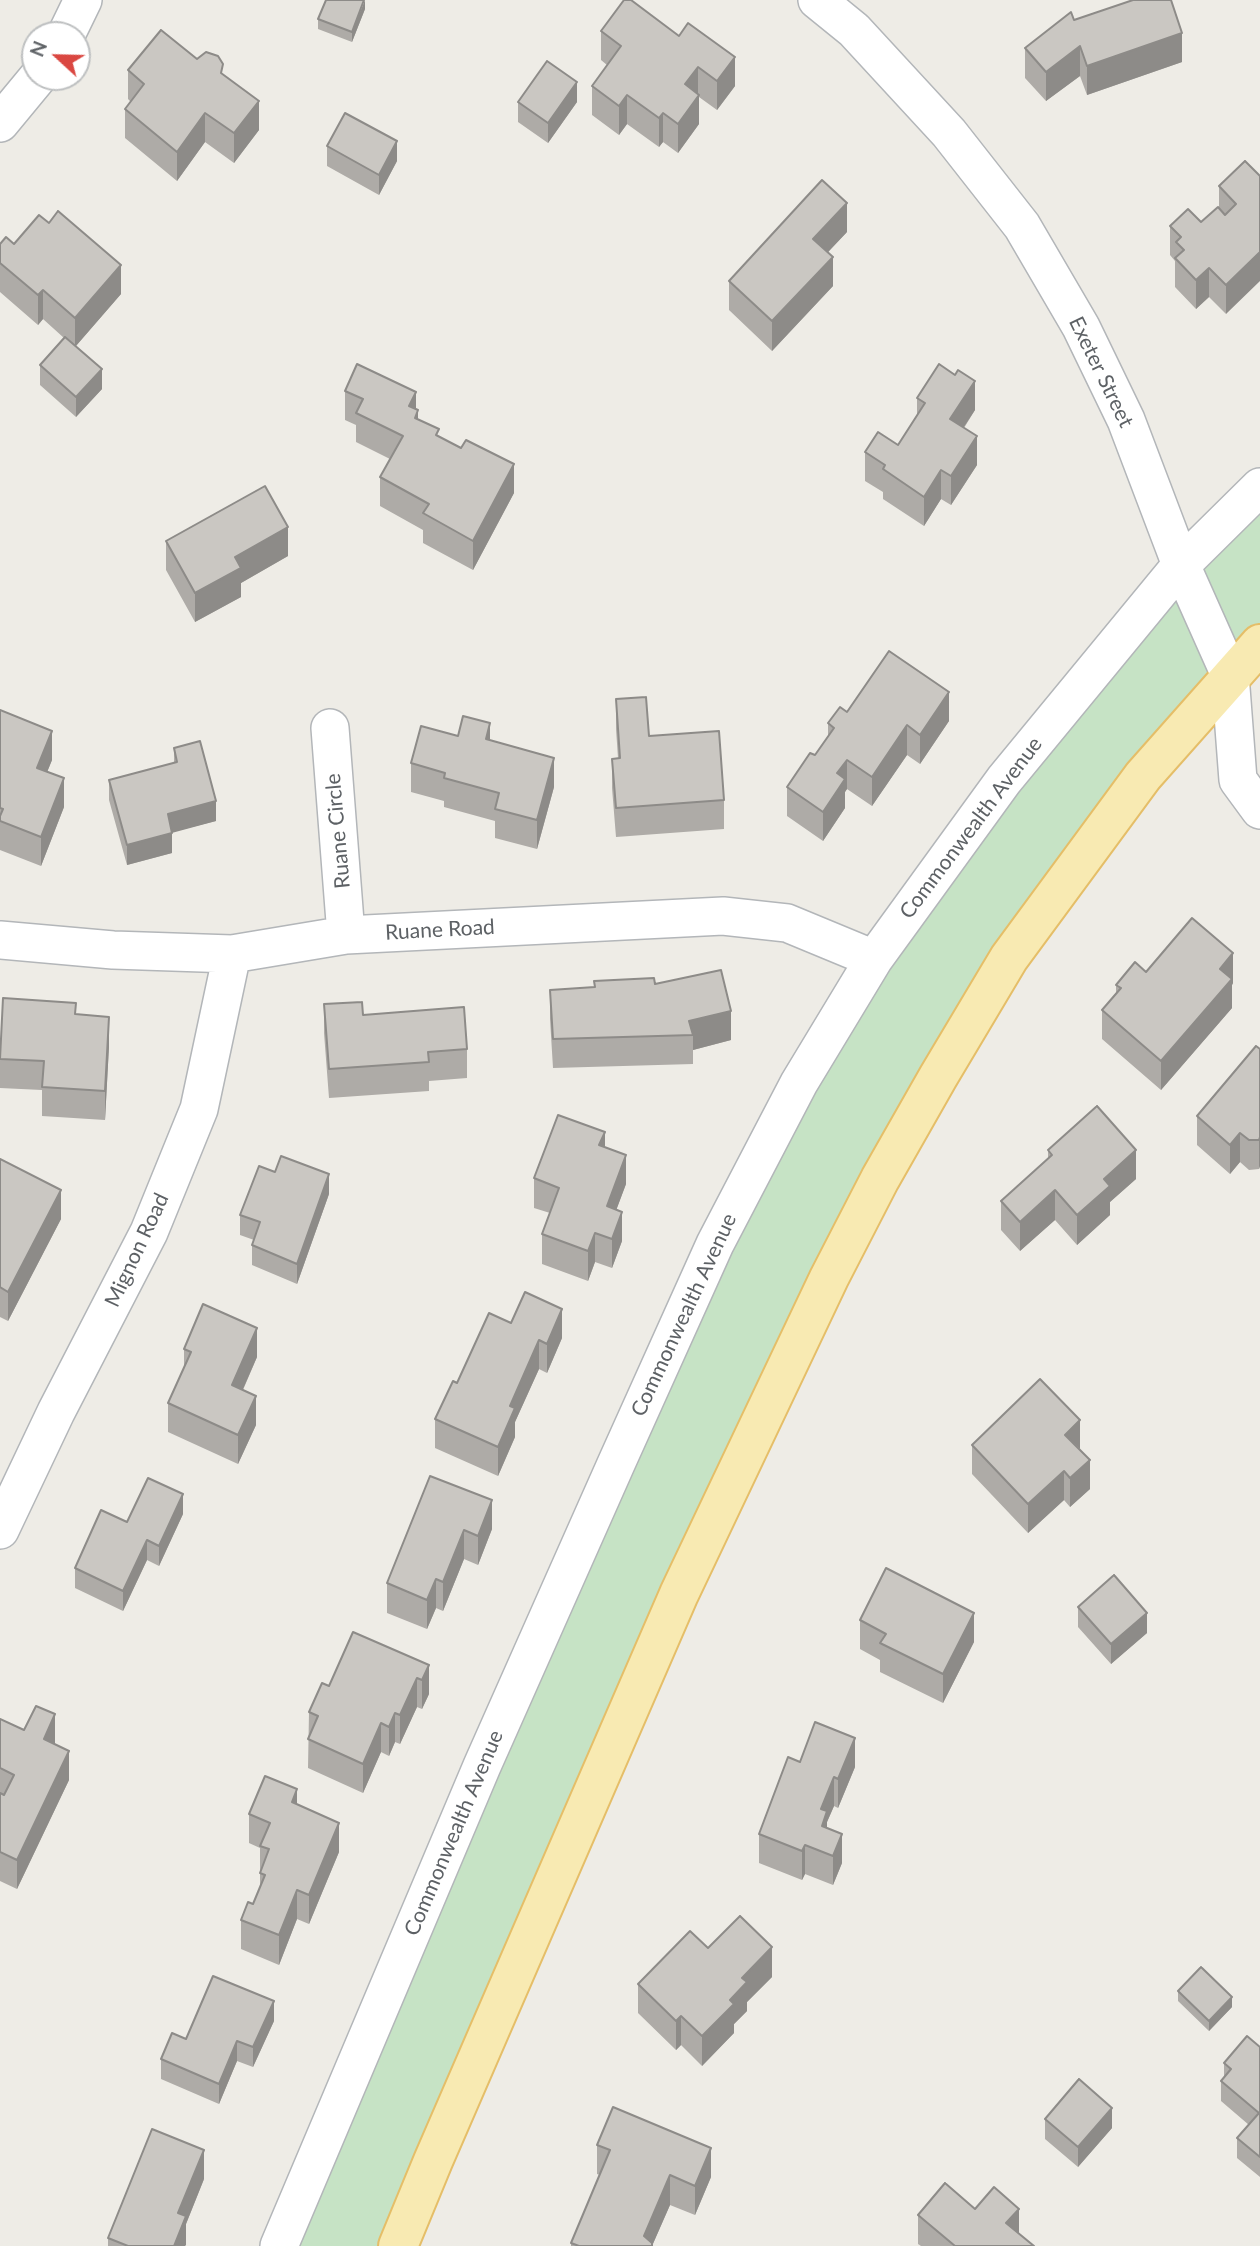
<!DOCTYPE html>
<style>
body{margin:0}
#map{position:relative;width:1260px;height:2246px;overflow:hidden;background:#eeece6;font-family:Lato,sans-serif}
canvas{display:block}
.north{position:absolute;left:21px;top:21px;width:70px;height:70px;box-sizing:border-box;background:#fff;border:2px solid #bec0c1;border-radius:50%;rotate:292deg;font-size:19px;font-weight:700;line-height:28px;text-align:center;color:#5d6165}
.north::after{content:'';display:block;margin:auto;width:24px;height:32px;background:#da4741;clip-path:polygon(50% 0,100% 100%,50% 72%,0 100%)}
</style>
<div id="map">
<canvas width="1260" height="2246"></canvas>
<div class="north">N</div>
</div>
<script>
const c = document.querySelector('canvas').getContext('2d');
c.lineJoin = 'round';
function fill(path, color) { c.fillStyle = color; c.fill(path, 'evenodd'); }
const shape = rows => new Path2D(rows.map(r => 'M' + r).join(''));
function stroke(path, color, width, dash) { c.strokeStyle = color; c.lineWidth = width; c.lineCap = dash ? 'butt' : 'round'; c.setLineDash(dash || []); c.stroke(path); }
function write(font, color, halo, rows, align = 'center') {
  c.font = font + ' Lato,sans-serif'; c.lineWidth = 5; c.setLineDash([]); c.textBaseline = 'middle'; c.strokeStyle = halo; c.fillStyle = color; for (const [text, x, y, turn = 0] of rows) {
    c.save(); c.translate(x, y); c.rotate((+turn || 0) * Math.PI / 180); c.textAlign = isNaN(turn) ? turn : align; if (halo) c.strokeText(text, 0, 0); c.fillText(text, 0, 0); c.restore();
  }
}
fill(shape([
 [1260,487,1260,644,938,1077,398,2246,279,2246,616,1464,874,959]
]), '#c6e3c5');
const street = shape([
 [817,0,854,30,949,133,1022,226,1081,327,1126,420,1181,565,1230,675,1238,780,1260,810],
 [66,35,83,0],
 [0,123,38,77],
 [330,728,346,935],
 [0,940,113,950,232,954,346,935,723,916,787,923,874,959],
 [0,1530,56,1412,149,1232,199,1109,232,954],
 [279,2246,482,1766,616,1464,715,1244,799,1083,874,959,1004,780,1181,565,1260,487]
]);
const primary = shape([
 [398,2246,433,2161,679,1594,829,1278,880,1179,938,1077,1009,958,1143,776,1260,644]
]);
stroke(street, '#b3b6b9', 40);
stroke(primary, '#e5be68', 42);
stroke(street, '#fff', 37);
stroke(primary, '#f8eab2', 38);
fill(shape([
 [624,0,735,86,717,110,699,97,699,124,678,153,663,142,659,147,627,124,619,135,592,115,592,86,607,65,601,60,601,31],
 [365,9,352,42,318,29,318,19],
 [1074,20,1182,62,1087,95,1080,76,1046,101,1025,78,1025,48],
 [197,59,223,75,259,130,234,163,205,142,177,181,125,138,125,109,131,102,128,99,128,70],
 [518,102,577,102,548,143,518,122],
 [327,146,397,161,379,195,327,166],
 [1245,161,1226,314,1209,297,1196,309,1175,287,1175,261,1170,255,1170,226,1201,222,1219,208,1219,186],
 [847,232,828,252,833,286,772,351,729,310,729,281],
 [0,244,14,244,121,294,76,346,102,389,76,417,40,385,40,365,64,338,43,319,38,325,0,292],
 [345,391,416,409,418,419,439,437,514,493,473,570,423,543,423,530,380,506,380,477,390,459,356,442,356,425,345,420],
 [917,398,975,410,964,428,977,465,951,505,941,499,924,526,883,499,883,492,865,481,865,452,898,445,917,415],
 [166,541,288,556,241,583,241,597,195,622,166,570],
 [616,699,649,736,724,800,724,829,616,837,612,788,612,759,618,758,616,729],
 [0,710,52,760,47,772,64,807,41,866,0,850],
 [847,712,949,721,920,764,907,755,872,806,847,789,845,792,845,808,823,841,787,816,787,787,815,755,828,737,828,723],
 [458,736,490,740,554,787,537,849,495,838,495,821,444,807,444,801,411,792,411,763],
 [174,748,216,821,172,832,172,853,127,865,109,800,109,780,174,763],
 [1146,972,1233,983,1232,985,1232,1008,1161,1090,1102,1039,1102,1010,1116,993,1116,985],
 [655,984,731,1040,693,1050,693,1064,553,1068,550,1019,550,990],
 [324,1004,363,1015,467,1049,467,1078,429,1081,429,1091,329,1098,324,1033],
 [76,1014,109,1046,105,1120,42,1116,42,1090,0,1088,0,1057],
 [1260,1049,1260,1166,1259,1169,1249,1170,1240,1162,1230,1174,1197,1145,1197,1116],
 [605,1147,626,1184,616,1210,622,1241,612,1268,595,1262,588,1281,542,1264,542,1234,550,1213,534,1208,534,1178],
 [1048,1150,1136,1179,1110,1202,1110,1215,1077,1245,1055,1220,1020,1251,1001,1230,1001,1201,1048,1159],
 [0,1159,61,1219,8,1321,0,1317],
 [329,1194,297,1284,252,1265,252,1245,254,1240,240,1235,240,1215],
 [511,1323,562,1338,547,1373,539,1369,515,1422,515,1437,498,1476,435,1448,435,1419],
 [184,1349,257,1357,243,1390,256,1425,238,1464,168,1432,168,1403,184,1368],
 [972,1445,1080,1449,1090,1489,1070,1507,1064,1500,1028,1533,972,1474],
 [430,1476,492,1529,478,1565,464,1559,443,1611,436,1608,427,1629,387,1613,387,1583],
 [183,1514,159,1566,147,1560,123,1611,75,1588,75,1568,127,1522],
 [1078,1607,1147,1633,1111,1664,1078,1627],
 [860,1620,974,1642,943,1703,880,1672,880,1660,860,1649],
 [429,1665,429,1694,422,1709,417,1707,400,1744,395,1742,389,1756,381,1752,363,1793,308,1768,309,1712,329,1686],
 [0,1719,55,1744,69,1780,17,1889,0,1881],
 [800,1762,855,1767,838,1808,834,1806,827,1822,827,1828,842,1863,833,1885,805,1874,802,1880,759,1863,759,1834],
 [297,1804,339,1852,309,1924,297,1919,279,1965,241,1949,241,1920,253,1904,260,1887,260,1848,249,1843,249,1814],
 [708,1948,772,1977,747,2002,747,2011,734,2024,734,2033,702,2066,681,2045,676,2050,638,2013,638,1984],
 [1178,1991,1232,2007,1209,2031,1178,2001],
 [274,2021,253,2067,237,2061,219,2104,161,2079,161,2059,186,2039],
 [1260,2047,1260,2177,1237,2158,1237,2138,1249,2125,1221,2101,1221,2081,1224,2077,1224,2063],
 [1045,2119,1112,2128,1078,2167,1045,2139],
 [597,2145,711,2177,695,2215,670,2205,652,2246,571,2246,571,2243,600,2175,597,2174],
 [204,2179,186,2224,185,2246,108,2246,108,2238],
 [975,2209,1019,2233,1034,2246,921,2246,918,2244,918,2215]
]), '#aeaba7');
fill(shape([
 [365,0,365,9,352,42,352,32],
 [1182,33,1182,62,1087,95,1087,66],
 [1080,46,1080,76,1046,101,1046,72],
 [735,57,735,86,717,110,717,81],
 [698,67,698,96,685,84],
 [577,82,577,102,548,143,548,123],
 [627,95,627,124,619,135,619,106],
 [699,95,699,124,678,153,678,124],
 [259,101,259,130,234,163,234,133],
 [205,113,205,142,177,181,177,152],
 [663,113,663,142,659,147,659,118],
 [397,141,397,161,379,195,379,175],
 [847,203,847,232,813,268,813,239],
 [1260,252,1260,281,1226,314,1226,285],
 [833,257,833,286,772,351,772,321],
 [121,265,121,294,75,347,75,318],
 [1209,268,1209,297,1196,309,1196,280],
 [43,290,43,319,38,325,38,295],
 [102,369,102,389,76,417,76,397],
 [975,381,975,410,950,448,950,419],
 [416,392,416,415,418,410,418,439,409,406],
 [977,436,977,465,951,505,951,476],
 [514,464,514,493,473,570,473,541],
 [941,470,941,499,924,526,924,497],
 [288,527,288,556,241,583,241,597,195,622,195,593,235,557],
 [949,692,949,721,920,764,920,735],
 [490,723,490,753,486,739],
 [907,725,907,755,872,806,872,777],
 [52,731,52,760,37,797,37,768],
 [554,758,554,787,537,849,537,820],
 [847,760,847,789,845,792,845,808,823,841,823,812,837,773],
 [64,778,64,807,41,866,41,837],
 [216,801,216,821,168,834,168,814],
 [172,833,172,853,127,865,127,845],
 [1233,953,1233,983,1232,985,1232,1008,1161,1090,1161,1061,1220,969],
 [731,1011,731,1040,693,1050,693,1035,689,1021],
 [109,1017,109,1046,105,1120,105,1091],
 [605,1132,605,1161,599,1145],
 [1240,1133,1240,1162,1230,1174,1230,1145],
 [1260,1137,1260,1166,1259,1169,1259,1140],
 [1136,1150,1136,1179,1110,1202,1110,1215,1077,1245,1077,1215,1104,1179],
 [626,1155,626,1184,607,1235,607,1206],
 [329,1174,329,1194,297,1284,297,1264],
 [61,1190,61,1219,8,1321,8,1292],
 [1055,1190,1055,1220,1020,1251,1020,1222],
 [622,1212,622,1241,612,1268,612,1239],
 [595,1233,595,1262,588,1281,588,1251],
 [562,1309,562,1338,547,1373,547,1344],
 [257,1328,257,1357,232,1414,232,1385],
 [539,1340,539,1369,515,1422,515,1437,498,1476,498,1447,510,1406],
 [256,1396,256,1425,238,1464,238,1435],
 [1080,1420,1080,1449,1065,1435],
 [1090,1460,1090,1489,1070,1507,1070,1478],
 [1064,1471,1064,1500,1028,1533,1028,1504],
 [183,1494,183,1514,159,1566,159,1546],
 [492,1500,492,1529,478,1565,478,1536],
 [464,1530,464,1559,443,1611,443,1582],
 [147,1540,147,1560,123,1611,123,1591],
 [436,1579,436,1608,427,1629,427,1600],
 [974,1613,974,1642,943,1703,943,1674],
 [1147,1613,1147,1633,1111,1664,1111,1644],
 [429,1665,429,1694,422,1709,422,1680],
 [417,1678,417,1707,400,1744,400,1715],
 [395,1713,395,1742,389,1756,389,1727],
 [55,1714,55,1744,44,1768,44,1739],
 [381,1723,381,1752,363,1793,363,1764],
 [855,1738,855,1767,838,1808,838,1779],
 [69,1751,69,1780,17,1889,17,1860],
 [834,1777,834,1806,827,1822,827,1840,822,1852,821,1809],
 [297,1789,297,1818,292,1802],
 [339,1823,339,1852,309,1924,309,1895],
 [842,1834,842,1863,833,1885,833,1856],
 [805,1845,805,1874,802,1880,802,1851],
 [297,1890,297,1919,279,1965,279,1935],
 [772,1947,772,1977,747,2002,747,2011,734,2024,734,2033,702,2066,702,2036,730,2000,742,1978],
 [1232,1997,1232,2007,1209,2031,1209,2021],
 [274,2001,274,2021,253,2067,253,2047],
 [681,2016,681,2045,676,2050,676,2021],
 [237,2041,237,2061,219,2104,219,2084],
 [1112,2108,1112,2128,1078,2167,1078,2147],
 [711,2148,711,2177,695,2215,695,2186],
 [204,2150,204,2179,186,2224,186,2245,185,2246,174,2246,178,2213],
 [670,2175,670,2205,652,2246,644,2236],
 [1019,2209,1019,2238,1006,2223]
]), '#8d8b88');
const building = shape([
 [326,0,364,0,352,32,318,19,326,0],
 [624,0,631,0,679,36,688,23,735,57,717,81,698,67,685,84,699,95,678,124,663,113,659,118,627,95,619,106,592,86,621,46,601,31,624,0],
 [1133,0,1171,0,1182,33,1087,66,1080,46,1046,72,1025,48,1071,12,1074,20,1133,0],
 [161,30,197,59,206,52,218,56,223,64,221,73,259,101,234,133,205,113,177,152,125,109,144,84,128,70,161,30],
 [547,61,577,82,548,123,518,102,547,61],
 [345,113,397,141,379,175,327,146,345,113],
 [1245,161,1260,176,1260,252,1226,285,1209,268,1196,280,1175,258,1184,250,1176,242,1181,237,1170,226,1188,209,1201,222,1218,207,1225,215,1236,204,1219,186,1245,161],
 [822,180,847,203,813,239,833,257,772,321,729,281,822,180],
 [58,211,121,265,75,318,43,290,38,295,0,263,0,244,6,237,14,244,39,215,49,223,58,211],
 [65,337,102,369,76,397,40,365,65,337],
 [357,364,416,392,409,406,418,410,415,418,439,429,436,435,461,448,466,440,514,464,473,541,423,513,429,504,380,477,403,436,356,413,363,399,345,391,357,364],
 [939,364,955,375,958,370,975,381,950,419,977,436,951,476,941,470,924,497,883,469,885,465,865,452,878,432,898,445,925,403,917,398,939,364],
 [265,486,288,527,235,557,241,568,195,593,166,541,265,486],
 [889,651,949,692,920,735,907,725,872,777,847,760,837,773,845,779,823,812,787,787,810,753,815,755,834,728,828,723,840,707,847,712,889,651],
 [646,697,649,736,719,731,724,800,616,808,612,759,620,758,616,699,646,697],
 [0,710,52,731,37,768,64,778,41,837,0,821,0,816,3,809,0,808,0,710],
 [463,716,490,723,486,739,554,758,537,820,495,809,499,793,444,778,445,773,411,763,421,726,458,736,463,716],
 [200,741,216,801,168,814,172,833,127,845,109,780,177,762,174,748,200,741],
 [1192,918,1233,953,1220,969,1232,979,1161,1061,1102,1010,1121,988,1116,985,1135,962,1146,972,1192,918],
 [721,970,731,1011,689,1021,693,1035,553,1039,550,990,595,987,594,981,654,978,655,984,721,970],
 [3,998,76,1003,75,1014,109,1017,105,1091,42,1087,44,1061,0,1059,3,998],
 [362,1002,363,1015,464,1007,467,1049,428,1052,429,1062,329,1069,324,1004,362,1002],
 [1256,1046,1260,1049,1260,1137,1259,1140,1249,1140,1240,1133,1230,1145,1197,1116,1256,1046],
 [1097,1106,1136,1150,1104,1179,1110,1186,1077,1215,1055,1190,1020,1222,1001,1201,1052,1155,1048,1150,1097,1106],
 [558,1115,605,1132,599,1145,626,1155,607,1206,622,1212,612,1239,595,1233,588,1251,542,1234,559,1188,534,1178,558,1115],
 [281,1156,329,1174,297,1264,252,1245,260,1222,240,1215,259,1166,275,1172,281,1156],
 [0,1159,61,1190,8,1292,0,1287,0,1159],
 [525,1292,562,1309,547,1344,539,1340,510,1406,515,1408,498,1447,435,1419,453,1381,457,1383,489,1313,511,1323,525,1292],
 [203,1304,257,1328,232,1385,256,1396,238,1435,168,1403,191,1352,184,1349,203,1304],
 [1040,1379,1080,1420,1065,1435,1090,1460,1070,1478,1064,1471,1028,1504,972,1445,1040,1379],
 [430,1476,492,1500,478,1536,464,1530,443,1582,436,1579,427,1600,387,1583,430,1476],
 [148,1478,183,1494,159,1546,147,1540,123,1591,75,1568,101,1510,127,1522,148,1478],
 [886,1568,974,1613,943,1674,880,1643,886,1634,860,1620,886,1568],
 [1114,1575,1147,1613,1111,1644,1078,1607,1114,1575],
 [353,1632,429,1665,422,1680,417,1678,400,1715,395,1713,389,1727,381,1723,363,1764,308,1739,318,1716,309,1712,322,1683,329,1686,353,1632],
 [36,1706,55,1714,44,1739,69,1751,17,1860,0,1852,0,1793,4,1795,14,1775,0,1768,0,1719,24,1730,36,1706],
 [815,1722,855,1738,838,1779,834,1777,821,1809,827,1811,822,1826,842,1834,833,1856,805,1845,802,1851,759,1834,788,1757,800,1762,815,1722],
 [265,1776,297,1789,292,1802,339,1823,309,1895,297,1890,279,1935,241,1920,248,1902,253,1904,265,1875,260,1873,269,1849,260,1846,270,1823,249,1814,265,1776],
 [740,1916,772,1947,742,1978,747,1982,730,2000,734,2004,702,2036,681,2016,676,2021,638,1984,690,1931,708,1948,740,1916],
 [1201,1967,1232,1997,1209,2021,1178,1991,1201,1967],
 [213,1976,274,2001,253,2047,237,2041,219,2084,161,2059,172,2033,186,2039,213,1976],
 [1247,2036,1260,2047,1260,2157,1237,2138,1259,2113,1221,2081,1231,2069,1224,2063,1247,2036],
 [1079,2079,1112,2108,1078,2147,1045,2119,1079,2079],
 [613,2107,711,2148,695,2186,670,2175,644,2236,652,2243,652,2246,579,2246,571,2243,610,2150,597,2145,613,2107],
 [152,2129,204,2150,178,2213,186,2216,174,2246,128,2246,108,2238,152,2129],
 [945,2183,975,2209,994,2187,1019,2209,1006,2223,1034,2246,955,2246,918,2215,945,2183]
]);
fill(building, '#cac7c2');
stroke(building, '#8d8b88', 2);
write('21px', '#5d6165', '#fff', [
 ["Exeter Street",1101,372,64],
 ["Commonwealth Avenue",971,828,-53],
 ["Ruane Circle",338,831,-95],
 ["Ruane Road",440,930,-3],
 ["Mignon Road",137,1250,-65],
 ["Commonwealth Avenue",684,1315,-65],
 ["Commonwealth Avenue",454,1833,-67]
]);
</script>
